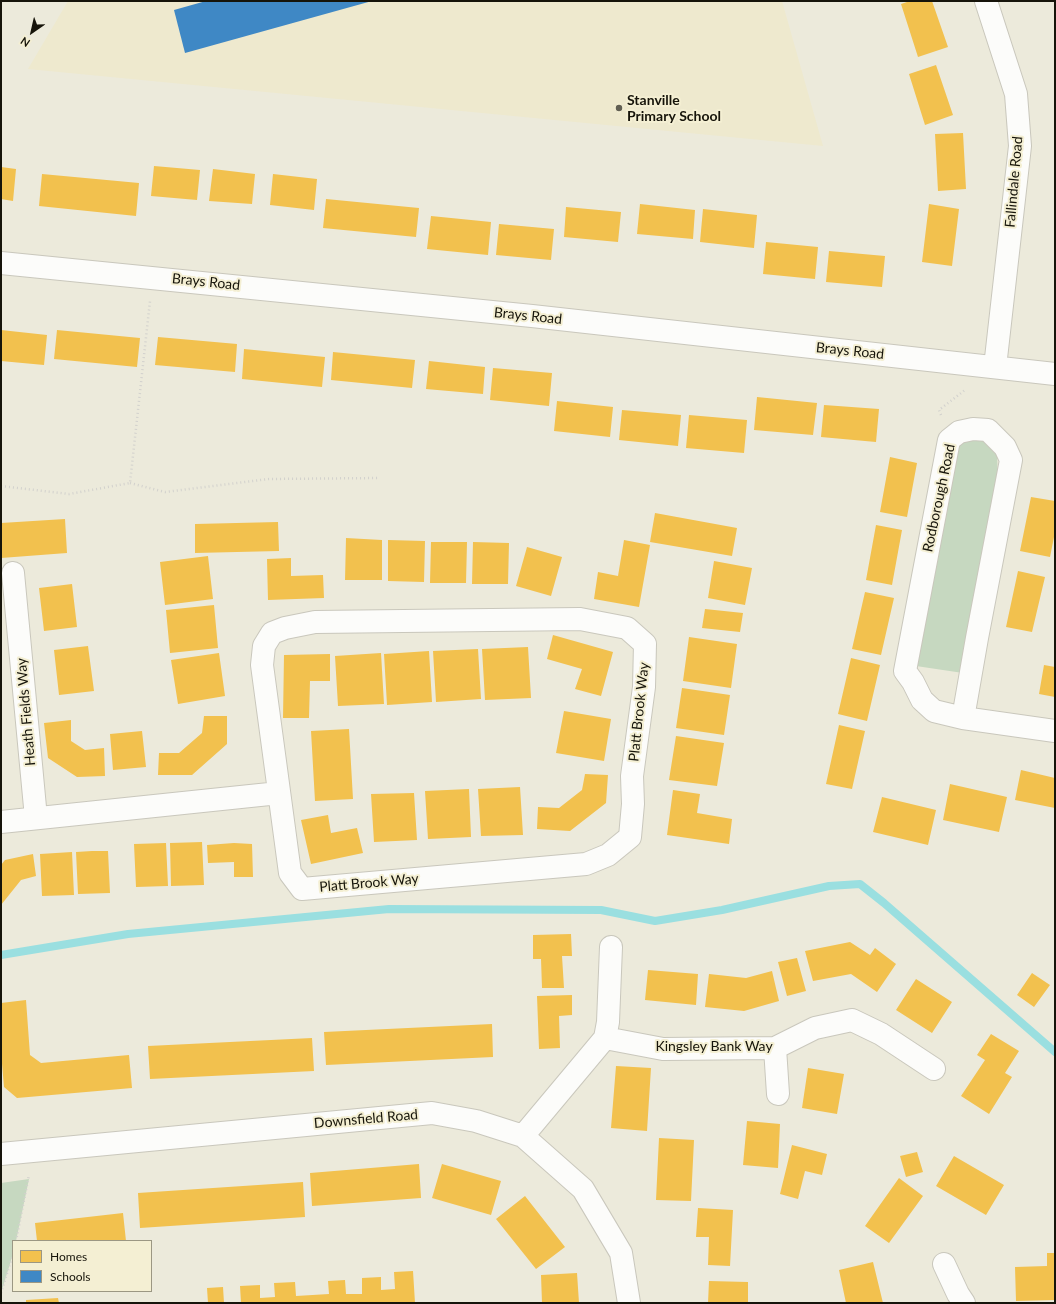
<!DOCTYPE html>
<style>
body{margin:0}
#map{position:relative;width:1056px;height:1304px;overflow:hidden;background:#eceadb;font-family:Lato,sans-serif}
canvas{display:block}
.frame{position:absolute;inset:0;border:2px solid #16140a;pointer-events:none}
.legend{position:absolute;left:12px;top:1240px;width:140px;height:52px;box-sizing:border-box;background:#f4efd3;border:1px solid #9b9783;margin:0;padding:5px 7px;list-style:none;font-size:12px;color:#16140a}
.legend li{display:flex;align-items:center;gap:8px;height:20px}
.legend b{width:20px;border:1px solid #9b9783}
.north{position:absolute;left:12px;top:12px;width:40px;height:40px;-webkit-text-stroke:3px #f4efd3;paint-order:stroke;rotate:214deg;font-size:11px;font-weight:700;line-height:16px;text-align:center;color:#16140a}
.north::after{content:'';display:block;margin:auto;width:14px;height:18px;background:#16140a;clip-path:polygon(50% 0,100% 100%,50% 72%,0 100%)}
</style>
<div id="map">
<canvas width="1056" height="1304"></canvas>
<div class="frame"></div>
<ul class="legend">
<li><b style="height:11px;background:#f2c14e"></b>Homes</li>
<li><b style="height:11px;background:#3f88c5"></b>Schools</li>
</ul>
<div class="north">N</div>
</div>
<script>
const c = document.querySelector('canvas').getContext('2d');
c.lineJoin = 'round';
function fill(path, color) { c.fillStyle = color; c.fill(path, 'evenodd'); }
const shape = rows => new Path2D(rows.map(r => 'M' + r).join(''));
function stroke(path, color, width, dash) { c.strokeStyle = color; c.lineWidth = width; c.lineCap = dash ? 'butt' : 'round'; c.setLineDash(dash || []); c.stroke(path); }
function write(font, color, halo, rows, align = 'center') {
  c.font = font + ' Lato,sans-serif'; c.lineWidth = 4; c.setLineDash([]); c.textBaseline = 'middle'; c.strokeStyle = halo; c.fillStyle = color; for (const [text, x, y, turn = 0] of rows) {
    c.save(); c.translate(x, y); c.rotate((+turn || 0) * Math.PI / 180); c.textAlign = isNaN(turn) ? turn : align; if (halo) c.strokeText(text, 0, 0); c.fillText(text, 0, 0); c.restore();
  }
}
fill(shape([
 [68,1,782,1,823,146,28,69]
]), '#eee9ce');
fill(shape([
 [979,437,997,453,998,483,963,673,916,666,952,455,961,442],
 [29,1179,16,1241,13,1241,13,1254,1,1293,1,1183]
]), '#c6d8c0');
fill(shape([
 [910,1,932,1,948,47,918,57,901,4],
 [936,65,953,115,925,125,909,74],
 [963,133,966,189,938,191,935,134],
 [154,166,200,170,197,200,151,196],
 [1,167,16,169,13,201,1,199],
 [213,169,255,174,252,204,209,201],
 [42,174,139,183,136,216,39,206],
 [273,174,317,179,314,210,270,205],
 [326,199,419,208,416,237,323,228],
 [640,204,695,210,693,239,637,234],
 [929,204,959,209,952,266,922,262],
 [566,207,621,212,618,242,564,237],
 [703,209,757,215,754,248,700,242],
 [431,216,491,222,488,255,427,249],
 [499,224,554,229,551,260,496,255],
 [766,242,818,247,815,279,763,274],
 [829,251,885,256,882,287,826,282],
 [1,330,47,335,44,365,1,361],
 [57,330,140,338,137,367,54,359],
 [158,337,237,344,235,372,155,365],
 [244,349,325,357,322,387,242,379],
 [333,352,415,360,412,388,331,380],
 [429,361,485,367,483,394,426,389],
 [493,368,552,373,549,406,490,400],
 [757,397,817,403,813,435,754,430],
 [557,401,613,407,610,437,554,431],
 [824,405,879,409,876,442,821,437],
 [622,410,681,415,678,446,619,440],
 [689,415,747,420,744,453,686,448],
 [890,457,917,463,907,517,880,512],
 [1031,497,1055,501,1055,532,1050,557,1020,551],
 [655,513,737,528,732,556,650,542],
 [65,519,67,553,1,558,1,523],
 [278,522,279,551,195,553,195,524],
 [876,525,902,530,892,585,866,580],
 [346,538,382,540,382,580,345,580],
 [388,540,425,541,424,582,388,581],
 [624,540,650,545,639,607,594,599,598,572,618,576],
 [431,542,467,542,466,583,430,583],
 [473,542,509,543,508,584,472,584],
 [527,547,562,557,551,596,516,586],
 [208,556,213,599,165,605,160,562],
 [291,558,291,576,323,575,324,598,268,600,267,559],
 [714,561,752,568,745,605,708,598],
 [1018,571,1045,577,1032,632,1006,627],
 [72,584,77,627,44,631,39,588],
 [865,592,894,598,881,655,852,649],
 [214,605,218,648,170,653,166,610],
 [705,609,743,613,740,632,702,628],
 [553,635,613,652,601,696,575,689,582,669,547,659],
 [689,637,737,644,731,688,683,681],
 [88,646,94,691,59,695,54,650],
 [528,647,531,698,485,700,482,649],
 [478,649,481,699,436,702,433,651],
 [429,651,432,702,387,705,384,654],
 [219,653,225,696,178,704,171,660],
 [381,653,384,704,338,706,335,656],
 [330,654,330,681,310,681,309,718,283,718,284,655],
 [851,658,880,665,867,721,838,714],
 [1044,665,1055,667,1055,697,1039,694],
 [682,688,730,695,724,735,676,728],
 [564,711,611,719,604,761,556,753],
 [204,716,227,716,227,744,192,775,158,775,159,753,179,753,202,733],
 [71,720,71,741,85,750,104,748,105,776,77,777,48,758,44,723],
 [839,725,865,731,852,789,826,784],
 [349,729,353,799,315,801,311,731],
 [142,731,146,767,113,770,110,734],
 [676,736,724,743,717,786,669,780],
 [1021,770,1055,778,1055,808,1015,800],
 [585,774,608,775,606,803,570,831,537,829,538,807,559,808,582,790],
 [950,784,1007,797,999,832,943,820],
 [520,787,523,835,481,836,478,789],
 [469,789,471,837,428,839,425,791],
 [673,790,700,794,697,813,732,819,729,844,667,835],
 [414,793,417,840,374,842,371,794],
 [882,797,936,810,928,845,873,832],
 [328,815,331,833,357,828,363,853,311,864,301,820],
 [202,842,204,885,171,886,170,843],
 [166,843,168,886,136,887,134,844],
 [234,843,252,844,253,877,234,877,234,862,208,863,207,845],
 [92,851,108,851,110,893,78,894,76,852],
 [72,852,74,895,42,896,40,854],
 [33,854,36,876,21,880,1,905,1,865,5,860],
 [571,934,572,956,562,956,564,988,542,988,541,959,533,959,533,935],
 [850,942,870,955,875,948,896,964,877,992,851,974,813,981,805,951],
 [797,958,806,991,787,996,778,962],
 [648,970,698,974,696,1005,645,1000],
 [772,971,779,1001,744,1011,705,1007,709,974,746,978],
 [1032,973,1050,985,1034,1007,1017,995],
 [916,979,952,1002,932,1033,896,1010],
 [572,995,572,1015,559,1016,560,1048,539,1049,537,996],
 [26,1000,30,1055,41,1063,129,1055,132,1088,17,1098,4,1087,1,1052,1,1003],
 [492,1024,493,1057,326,1065,324,1032],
 [991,1034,1019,1051,1005,1073,1012,1077,989,1114,961,1096,985,1060,977,1055],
 [312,1038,314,1071,150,1079,148,1046],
 [616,1066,651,1068,647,1131,611,1128],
 [808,1068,844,1074,837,1114,802,1108],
 [747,1121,780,1124,778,1168,743,1165],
 [659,1138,694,1140,691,1201,656,1200],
 [792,1145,827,1154,822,1175,805,1171,798,1199,780,1194],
 [917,1152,923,1172,906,1177,900,1156],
 [954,1156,1004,1185,986,1215,936,1186],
 [419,1164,421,1198,312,1206,310,1173],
 [442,1164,501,1181,491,1215,432,1198],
 [899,1178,923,1196,889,1243,865,1226],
 [303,1182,305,1217,140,1228,138,1193],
 [525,1196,565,1247,536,1269,496,1219],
 [698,1208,733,1210,730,1266,708,1265,709,1237,696,1237],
 [123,1213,126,1241,37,1241,35,1223],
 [1047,1253,1055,1253,1055,1300,1016,1301,1015,1267,1047,1266],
 [873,1262,883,1303,846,1303,839,1270],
 [413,1271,415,1303,241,1303,240,1286,260,1285,260,1298,275,1297,274,1283,295,1282,296,1296,329,1294,328,1281,345,1280,346,1294,362,1294,362,1278,381,1277,381,1290,395,1289,394,1272],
 [577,1273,579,1303,542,1303,541,1275],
 [709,1281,748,1282,748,1303,708,1303],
 [223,1287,224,1303,208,1303,207,1288],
 [58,1298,59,1303,26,1303,26,1300]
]), '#f2c14e');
fill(shape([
 [206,1,372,1,185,53,174,10]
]), '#3f88c5');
stroke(shape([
 [1,955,128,934,389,909,601,910,655,921,722,910,829,886,860,884,884,903,1055,1052]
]), '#9adfe0', 8);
const minor = shape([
 [986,1,1016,94,1020,146,995,367],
 [1,263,532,316,1055,374],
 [13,573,36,818],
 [580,619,627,628,645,644,644,687,632,776,633,804,630,837,608,855,586,864,302,889,290,873,262,665,264,646,272,633,285,628,315,622,580,619],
 [963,718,977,638,1011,460,1005,447,988,430,973,429,959,432,949,440,905,671,913,682,922,700,934,711,963,718,1055,731],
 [1,822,279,793],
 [605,1038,608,1022,611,947],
 [775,1048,778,1094],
 [523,1136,605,1038,663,1049,775,1048,815,1028,852,1020,881,1034,934,1069],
 [1,1154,432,1113,476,1121,523,1136,583,1189,621,1253,629,1303],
 [944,1264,958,1294,964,1303]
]);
stroke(minor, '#c9c7bc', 24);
stroke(shape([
 [941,415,939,410,965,390],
 [130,483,165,492,269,479,380,478],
 [1,486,69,494,130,483,150,301],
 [16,1241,29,1175],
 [1,1293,13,1254]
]), '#d2d1cd', 2.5, [1, 3]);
stroke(minor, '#fcfcfa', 22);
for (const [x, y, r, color] of [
 [619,108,4,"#615f53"]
]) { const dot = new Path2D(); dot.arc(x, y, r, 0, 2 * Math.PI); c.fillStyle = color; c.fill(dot); stroke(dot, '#f4efd3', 1.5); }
write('bold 14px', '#16140a', '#f4efd3', [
 ["Stanville",627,100],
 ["Primary School",627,116]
], 'left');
write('14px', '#16140a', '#f4efd3', [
 ["Fallindale Road",1014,182,-85],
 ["Brays Road",206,282,6],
 ["Brays Road",528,316,6],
 ["Brays Road",850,351,6],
 ["Rodborough Road",939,498,-78],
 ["Heath Fields Way",26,712,-95],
 ["Platt Brook Way",639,712,-84],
 ["Platt Brook Way",369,883,-5],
 ["Kingsley Bank Way",714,1046],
 ["Downsfield Road",366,1119,-5]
]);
</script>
